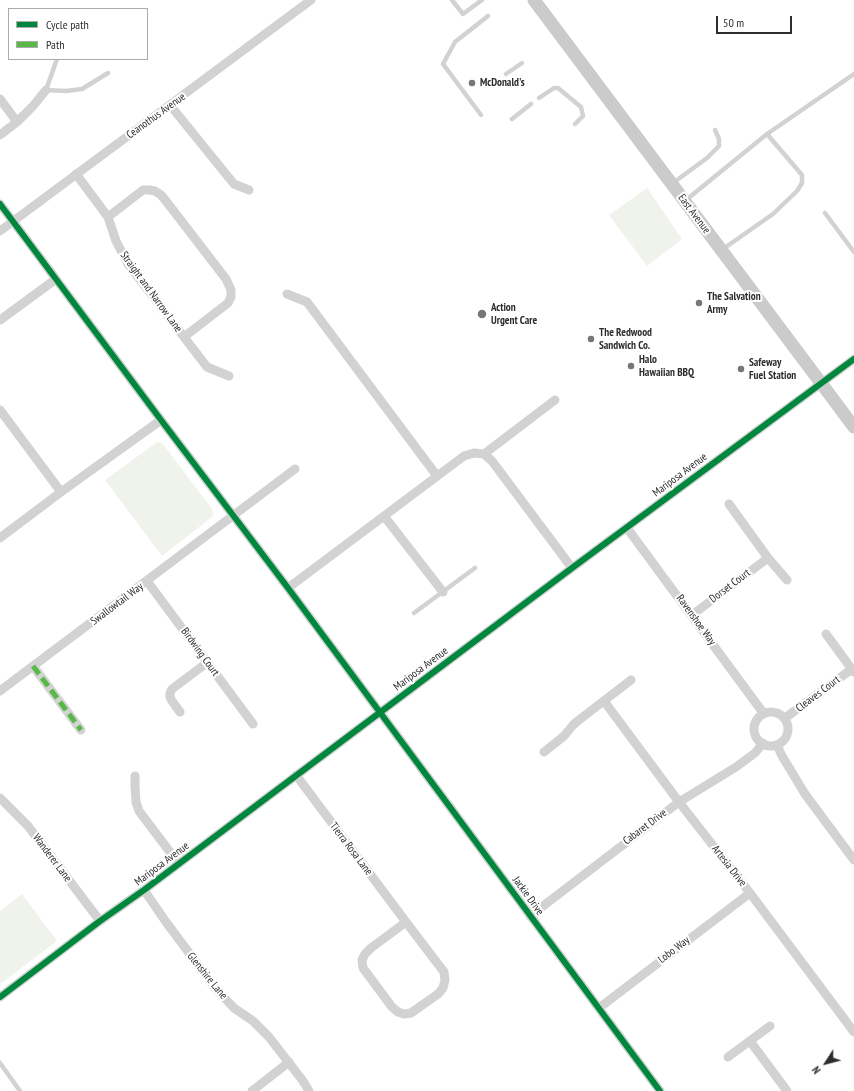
<!DOCTYPE html>
<style>
body{margin:0}
#map{position:relative;width:854px;height:1091px;overflow:hidden;background:#fff;font-family:"PT Sans Narrow",sans-serif}
canvas{display:block}
.legend{position:absolute;left:8px;top:8px;width:140px;height:52px;box-sizing:border-box;background:#fff;border:1px solid #ababab;margin:0;padding:5px 7px;list-style:none;font-size:12px;color:#2d2d2d}
.legend li{display:flex;align-items:center;gap:8px;height:20px}
.legend b{width:20px;border:1px solid #ababab}
.north{position:absolute;left:806px;top:1043px;width:40px;height:40px;-webkit-text-stroke:3px #fff;paint-order:stroke;rotate:234deg;font-size:11px;font-weight:700;line-height:16px;text-align:center;color:#2d2d2d}
.north::after{content:'';display:block;margin:auto;width:14px;height:18px;background:#2d2d2d;clip-path:polygon(50% 0,100% 100%,50% 72%,0 100%)}
.scale{position:absolute;left:716px;top:16px;width:76px;height:18px;box-sizing:border-box;border:2px solid #2d2d2d;border-top:0;padding-left:5px;font-size:12px;line-height:14px;white-space:nowrap;color:#2d2d2d;-webkit-text-stroke:3px #fff;paint-order:stroke}
</style>
<div id="map">
<canvas width="854" height="1091"></canvas>
<ul class="legend">
<li><b style="height:5px;background:#00873e"></b>Cycle path</li>
<li><b style="height:5px;background:#58b947"></b>Path</li>
</ul>
<div class="north">N</div>
<div class="scale">50 m</div>
</div>
<script>
const c = document.querySelector('canvas').getContext('2d');
c.lineJoin = 'round';
function fill(path, color) { c.fillStyle = color; c.fill(path, 'evenodd'); }
const shape = rows => new Path2D(rows.map(r => 'M' + r).join(''));
function stroke(path, color, width, dash) { c.strokeStyle = color; c.lineWidth = width; c.lineCap = dash ? 'butt' : 'round'; c.setLineDash(dash || []); c.stroke(path); }
function write(font, color, halo, rows, align = 'center') {
  c.font = font + ' "PT Sans Narrow",sans-serif'; c.lineWidth = 4; c.setLineDash([]); c.textBaseline = 'middle'; c.strokeStyle = halo; c.fillStyle = color; for (const [text, x, y, turn = 0] of rows) {
    c.save(); c.translate(x, y); c.rotate((+turn || 0) * Math.PI / 180); c.textAlign = isNaN(turn) ? turn : align; if (halo) c.strokeText(text, 0, 0); c.fillText(text, 0, 0); c.restore();
  }
}
fill(shape([
 [647,188,682,239,647,266,609,215],
 [159,442,163,444,212,509,213,514,212,517,162,556,105,480,156,443],
 [22,894,57,941,0,984,0,911]
]), '#f0f3ec');
stroke(shape([
 [452,0,463,14,482,0],
 [57,59,46,90,66,91,82,89,108,73],
 [506,74,522,63],
 [539,98,554,88,558,88,581,107,583,116,575,124],
 [481,115,443,64,455,42,488,16],
 [512,119,531,104],
 [673,183,707,158,719,146,719,139,715,130],
 [686,200,767,134,854,74],
 [825,213,854,252],
 [723,249,773,214,797,191,802,183,802,175,767,134],
 [414,613,475,568],
 [0,1063,20,1091]
]), '#d2d2d2', 4.5);
stroke(shape([
 [0,99,17,122],
 [170,105,234,184,249,190],
 [0,135,17,122,33,106,46,90],
 [76,174,108,217,116,241,128,264,207,367,229,376],
 [0,204,161,420,288,588,660,1091],
 [108,217,143,190,149,190,155,191,161,195,166,201,226,279,231,290,231,297,228,303,184,337],
 [0,231,311,0],
 [287,294,307,302,437,476],
 [0,320,56,279],
 [0,410,61,492],
 [484,454,555,400],
 [729,504,768,558,787,580],
 [384,516,443,592],
 [627,528,764,714],
 [0,538,61,492,161,420],
 [147,581,253,724],
 [288,588,464,456,474,453,484,454,492,461,572,568],
 [692,615,768,558],
 [826,634,854,672],
 [33,666,81,730],
 [0,691,295,469],
 [604,701,679,802,750,893,854,1032],
 [180,712,172,701,170,697,170,693,172,689,208,662],
 '754 729a17 17 0 1 1 34 0a17 17 0 1 1-34 0Z',
 [785,718,852,669],
 [777,745,782,756,805,794,854,860],
 [544,752,564,736,573,725,579,720,631,680],
 [296,775,406,922,371,948,365,954,362,960,363,968,392,1007,398,1012,404,1014,411,1013,438,994,443,988,445,980,444,972,406,922],
 [135,776,135,786,136,802,139,811,179,864],
 [0,798,28,826,100,921],
 [144,890,166,922,216,989,234,1008,253,1021,269,1037,303,1081,309,1091],
 [530,916,679,802,736,767,755,753,763,743],
 [0,997,100,921,144,890,572,568,854,359],
 [599,1008,750,893],
 [750,1041,787,1091],
 [728,1057,770,1026],
 [252,1091,289,1062]
]), '#d2d2d2', 9);
stroke(shape([
 [534,0,854,427]
]), '#cbcbcb', 13);
stroke(shape([
 [33,666,81,730]
]), '#58b947', 5, [10, 5]);
stroke(shape([
 [0,204,161,420,288,588,660,1091],
 [0,997,100,921,144,890,572,568,854,359]
]), '#00873e', 6);
for (const [x, y, r, color] of [
 [472,83,4,"#767676"],
 [699,303,4,"#767676"],
 [482,314,5,"#767676"],
 [591,339,4,"#767676"],
 [631,366,4,"#767676"],
 [741,369,4,"#767676"]
]) { const dot = new Path2D(); dot.arc(x, y, r, 0, 2 * Math.PI); c.fillStyle = color; c.fill(dot); stroke(dot, '#fff', 1.5); }
write('bold 11px', '#2d2d2d', '#fff', [
 ["McDonald's",480,83],
 ["The Salvation",707,297],
 ["Army",707,310],
 ["Action",491,308],
 ["Urgent Care",491,321],
 ["The Redwood",599,333],
 ["Sandwich Co.",599,346],
 ["Halo",639,360],
 ["Hawaiian BBQ",639,373],
 ["Safeway",749,363],
 ["Fuel Station",749,376]
], 'left');
write('11px', '#2d2d2d', '#fff', [
 ["Ceanothus Avenue",156,116,-36],
 ["East Avenue",694,214,53],
 ["Straight and Narrow Lane",151,292,54],
 ["Mariposa Avenue",680,475,-37],
 ["Dorset Court",730,586,-37],
 ["Swallowtail Way",117,604,-37],
 ["Ravenshoe Way",696,620,54],
 ["Birdwing Court",200,652,54],
 ["Mariposa Avenue",421,669,-37],
 ["Cleaves Court",818,694,-37],
 ["Cabaret Drive",645,827,-37],
 ["Tierra Rosa Lane",351,849,53],
 ["Wanderer Lane",52,858,53],
 ["Mariposa Avenue",162,864,-37],
 ["Artesia Drive",729,866,52],
 ["Jackie Drive",528,896,54],
 ["Lobo Way",674,950,-37],
 ["Glenshire Lane",207,976,51]
]);
</script>
